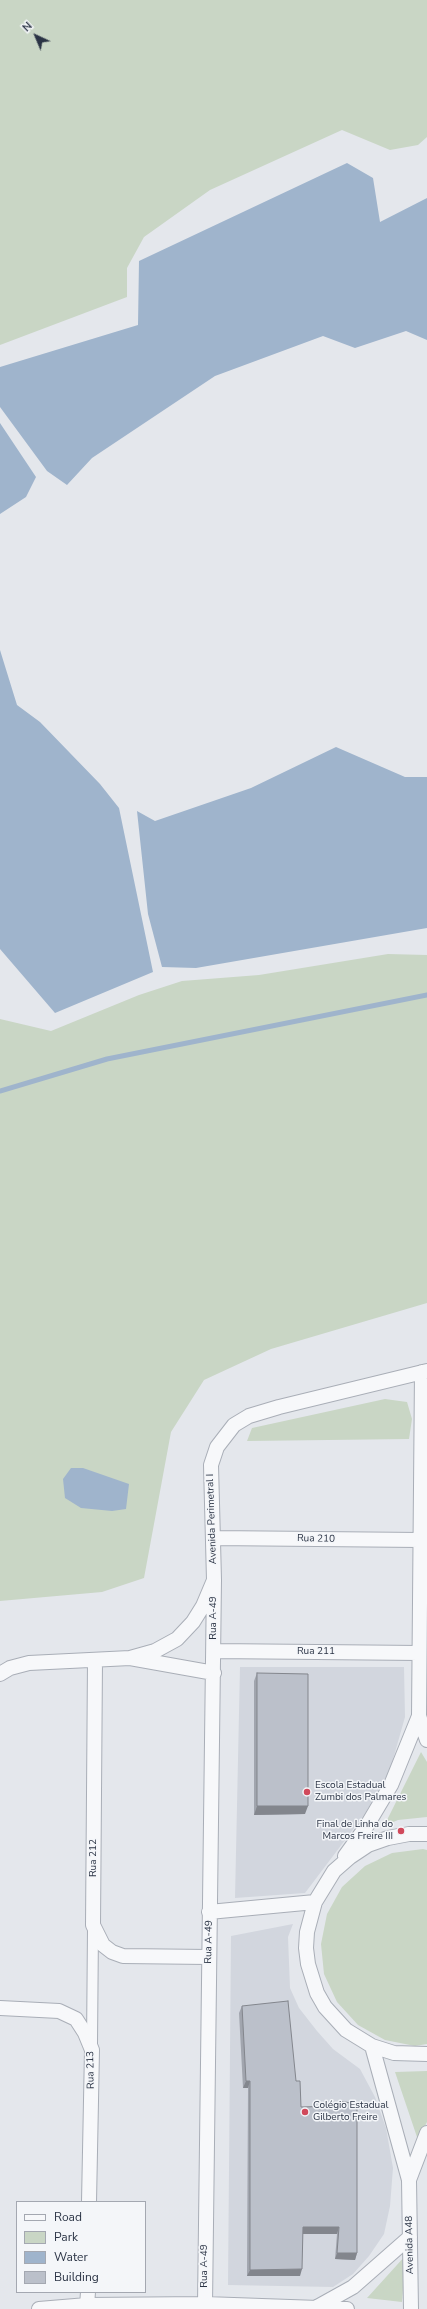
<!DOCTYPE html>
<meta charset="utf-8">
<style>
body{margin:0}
#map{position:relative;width:427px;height:2309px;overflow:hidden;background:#e4e7ec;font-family:"Nunito Sans",sans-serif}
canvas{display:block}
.legend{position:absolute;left:16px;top:2201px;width:130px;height:92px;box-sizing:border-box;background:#f4f6f9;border:1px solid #a4a8b1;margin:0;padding:5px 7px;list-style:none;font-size:12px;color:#2b3445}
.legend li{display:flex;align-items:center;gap:8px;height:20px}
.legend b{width:20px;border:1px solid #a4a8b1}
.north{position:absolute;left:16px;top:16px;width:40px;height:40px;-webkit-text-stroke:3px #f4f6f9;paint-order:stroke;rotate:316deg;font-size:11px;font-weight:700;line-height:16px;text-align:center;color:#2b3445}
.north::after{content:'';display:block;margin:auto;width:14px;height:18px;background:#2b3445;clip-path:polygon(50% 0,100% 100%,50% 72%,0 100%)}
</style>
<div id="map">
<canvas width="427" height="2309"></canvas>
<ul class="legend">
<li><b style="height:5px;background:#f7f8fa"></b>Road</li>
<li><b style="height:11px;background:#c9d6c5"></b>Park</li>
<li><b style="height:11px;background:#9fb4cc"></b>Water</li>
<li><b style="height:11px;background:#bbc0ca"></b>Building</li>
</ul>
<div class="north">N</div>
</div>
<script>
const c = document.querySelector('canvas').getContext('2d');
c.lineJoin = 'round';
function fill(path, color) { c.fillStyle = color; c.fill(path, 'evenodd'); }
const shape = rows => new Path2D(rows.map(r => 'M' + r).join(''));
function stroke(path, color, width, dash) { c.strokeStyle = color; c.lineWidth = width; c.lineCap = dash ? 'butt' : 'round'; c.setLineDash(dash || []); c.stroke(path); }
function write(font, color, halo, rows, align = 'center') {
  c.font = font + ' "Nunito Sans",sans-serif'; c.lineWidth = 3; c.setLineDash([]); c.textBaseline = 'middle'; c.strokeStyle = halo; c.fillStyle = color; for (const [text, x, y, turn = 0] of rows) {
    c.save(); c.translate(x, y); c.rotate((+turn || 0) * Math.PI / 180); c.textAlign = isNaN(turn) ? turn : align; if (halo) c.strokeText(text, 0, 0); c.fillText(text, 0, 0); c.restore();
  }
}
fill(shape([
 [240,1667,404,1667,405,1717,390,1770,364,1815,305,1893,235,1898],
 [293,1924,288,1937,290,1988,299,2008,317,2031,333,2049,360,2069,375,2097,386,2128,393,2168,390,2206,384,2234,369,2256,353,2274,333,2287,228,2285,231,1936]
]), '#d2d6de');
fill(shape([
 [0,0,427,0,427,137,418,145,390,150,342,130,210,190,144,237,127,268,127,297,0,345],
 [388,954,427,955,427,1303,271,1349,204,1380,171,1432,144,1578,102,1592,0,1601,0,1019,51,1031,139,995,182,981,259,975],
 [385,1399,407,1402,412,1419,409,1439,247,1441,252,1428],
 [421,1752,427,1762,427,1817,398,1820,384,1826],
 [423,1849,427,1850,427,2044,415,2046,385,2040,358,2025,337,2002,324,1974,321,1944,327,1914,342,1887,365,1866,392,1853],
 [427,2071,427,2122,418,2140,395,2072],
 [406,2255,402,2302,367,2298]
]), '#c9d6c5');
fill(shape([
 [347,163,373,178,380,222,427,198,427,340,406,331,355,348,323,336,215,376,92,458,67,485,47,471,0,407,0,367,138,325,139,261],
 [0,423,36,477,26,497,0,514],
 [0,650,17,705,40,722,100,784,119,808,153,972,55,1013,0,949],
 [336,747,405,777,427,777,427,928,196,968,162,967,148,914,137,811,155,821,251,788],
 [71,1468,83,1468,129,1484,126,1509,112,1511,81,1508,65,1498,63,1479]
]), '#9fb4cc');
stroke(shape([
 [0,1091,107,1059,427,995]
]), '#9fb4cc', 5);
const pedestrian = shape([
 [92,2044,93,1928]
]);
const minor = shape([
 [422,1372,419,1716,427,1740],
 [213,1538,420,1540],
 [214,1651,419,1653],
 [130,1658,155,1651,177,1639,193,1622,203,1606,214,1580,211,1465,217,1447,234,1425,249,1416,279,1407,427,1371],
 [95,1661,93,1925,103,1945,112,1952,123,1956,208,1957],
 [0,1674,10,1668,29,1663,130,1658,214,1673],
 [427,1834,409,1834,388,1838,368,1845,350,1857,334,1871,315,1902,307,1932,306,1948,308,1964,317,1993,325,2007,346,2030,372,2046,394,2053,427,2054],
 [345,1856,366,1827,391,1785,419,1716],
 [209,1912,315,1902],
 [0,2008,59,2011,76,2019,85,2033,92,2050,89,2202],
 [372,2046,409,2180,411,2309],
 [409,2180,427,2133],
 [205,2304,214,1580],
 [87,2305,88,2292],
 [317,2307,353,2287,410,2237],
 [39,2309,87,2305,205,2304,347,2309]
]);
stroke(pedestrian, '#a9aeb7', 12);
stroke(minor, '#a9aeb7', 16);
stroke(pedestrian, '#f7f8fa', 10);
stroke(minor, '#f7f8fa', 14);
fill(shape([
 [257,1673,305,1814,254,1815,254,1681],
 [242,2006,296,2081,301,2107,337,2106,339,2101,357,2253,355,2260,335,2259,337,2234,303,2234,300,2276,247,2276,248,2088,243,2088,239,2013]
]), '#a1a5ae');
fill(shape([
 [257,1806,308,1806,305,1814,254,1815],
 [246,2081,250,2081,248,2088,243,2088],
 [303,2227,339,2227,337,2234,300,2234],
 [337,2253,357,2253,355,2260,335,2259],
 [302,2269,300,2276,247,2276,250,2270]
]), '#83868d');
const building = shape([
 [257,1673,308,1674,308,1806,257,1806,257,1673],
 [288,2001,296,2081,300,2081,301,2107,339,2106,339,2101,357,2104,357,2253,337,2253,339,2227,303,2227,302,2269,250,2270,250,2081,246,2081,242,2006,288,2001]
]);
fill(building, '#bbc0ca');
stroke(building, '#83868d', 1);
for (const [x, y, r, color] of [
 [307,1792,4,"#d1495b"],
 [401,1831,4,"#d1495b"],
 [305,2112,4,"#d1495b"]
]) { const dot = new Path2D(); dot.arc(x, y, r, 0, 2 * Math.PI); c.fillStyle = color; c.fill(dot); stroke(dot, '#f4f6f9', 1.5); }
write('10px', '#2b3445', '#f4f6f9', [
 ["Avenida Perimetral I",212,1519,-92],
 ["Rua 210",316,1539,1],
 ["Rua A-49",214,1618,-90],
 ["Rua 211",316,1652],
 ["Rua 212",94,1858,-90],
 ["Rua A-49",209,1942,-89],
 ["Rua 213",91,2070,-91],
 ["Avenida A48",410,2245,-91],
 ["Rua A-49",205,2266,-90]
]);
write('10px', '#2b3445', '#f4f6f9', [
 ["Escola Estadual",315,1786],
 ["Zumbi dos Palmares",315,1798],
 ["Final de Linha do",393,1825,"right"],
 ["Marcos Freire III",393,1837,"right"],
 ["Colégio Estadual",313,2106],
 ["Gilberto Freire",313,2118]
], 'left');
</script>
